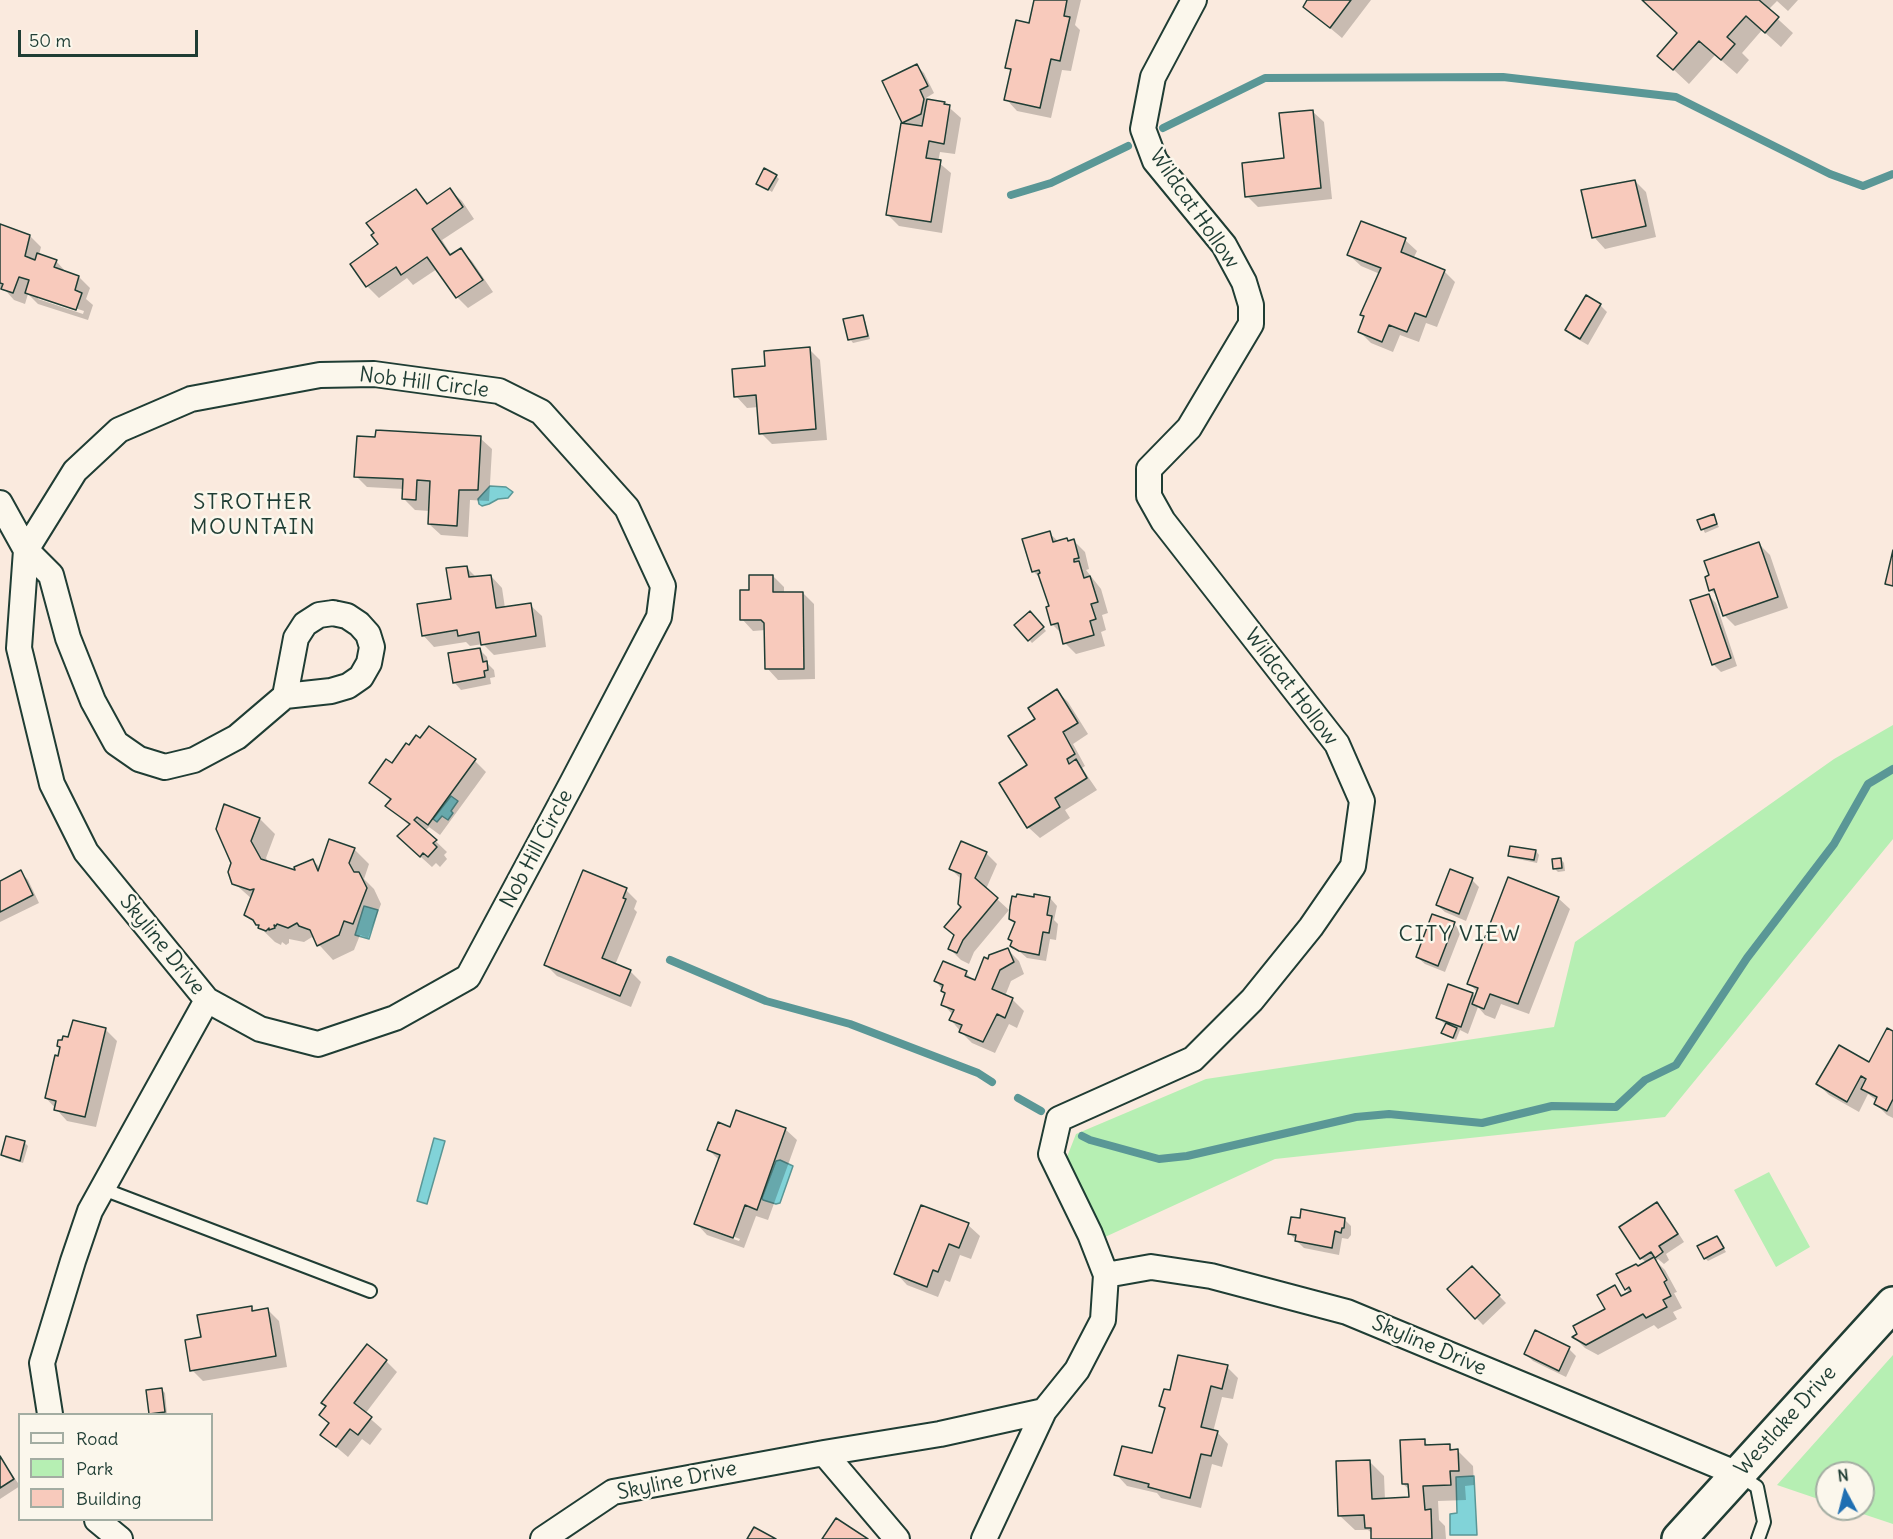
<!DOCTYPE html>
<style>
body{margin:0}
#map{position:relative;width:1893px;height:1539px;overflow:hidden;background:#faeade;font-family:Delius,sans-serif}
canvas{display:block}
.legend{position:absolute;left:18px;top:1413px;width:195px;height:108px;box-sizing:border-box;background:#fbf7ec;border:2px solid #a3ada2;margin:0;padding:8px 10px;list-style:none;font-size:18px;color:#1f3d34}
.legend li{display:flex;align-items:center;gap:12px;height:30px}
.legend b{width:30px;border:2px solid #a3ada2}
.north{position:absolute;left:1815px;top:1461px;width:60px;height:60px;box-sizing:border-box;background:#fbf7ec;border:2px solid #a3ada2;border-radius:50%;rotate:353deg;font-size:16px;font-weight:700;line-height:24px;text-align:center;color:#1f3d34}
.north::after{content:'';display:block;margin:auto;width:21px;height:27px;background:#1f6fb2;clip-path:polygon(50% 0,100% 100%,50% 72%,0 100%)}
.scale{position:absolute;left:18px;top:30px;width:180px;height:27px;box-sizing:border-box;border:3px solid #1f3d34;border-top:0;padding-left:8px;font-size:18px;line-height:21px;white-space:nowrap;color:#1f3d34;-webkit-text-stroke:4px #fbf7ec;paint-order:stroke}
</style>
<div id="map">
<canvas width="1893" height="1539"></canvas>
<ul class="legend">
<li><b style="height:8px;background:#fbf7ec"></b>Road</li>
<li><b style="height:16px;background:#b6efb3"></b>Park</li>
<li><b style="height:16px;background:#f8cabc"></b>Building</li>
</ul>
<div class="north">N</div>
<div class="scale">50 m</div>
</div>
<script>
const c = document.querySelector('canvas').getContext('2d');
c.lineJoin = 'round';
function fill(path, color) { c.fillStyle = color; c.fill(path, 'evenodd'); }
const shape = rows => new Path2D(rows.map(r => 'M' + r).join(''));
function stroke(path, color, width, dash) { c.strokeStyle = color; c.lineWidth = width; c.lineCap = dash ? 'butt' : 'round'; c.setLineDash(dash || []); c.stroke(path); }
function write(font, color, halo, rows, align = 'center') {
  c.font = font + ' Delius,sans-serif'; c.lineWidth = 5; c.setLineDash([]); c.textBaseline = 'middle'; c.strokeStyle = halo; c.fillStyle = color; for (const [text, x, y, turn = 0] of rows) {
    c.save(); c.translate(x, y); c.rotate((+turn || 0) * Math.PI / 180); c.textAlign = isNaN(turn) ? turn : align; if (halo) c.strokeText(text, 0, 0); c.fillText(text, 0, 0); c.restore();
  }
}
fill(shape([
 [1893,725,1893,839,1665,1117,1275,1159,1105,1237,1067,1157,1076,1134,1206,1079,1554,1027,1575,942,1834,759],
 [1769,1172,1810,1247,1776,1267,1734,1190],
 [1893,1355,1893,1524,1848,1509,1863,1509,1863,1473,1827,1473,1827,1502,1777,1485]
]), '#b6efb3');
const water = shape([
 [490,486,506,487,513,492,508,498,498,499,489,504,482,506,479,504,478,499,490,486],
 [451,796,458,801,451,811,453,813,448,820,442,816,437,822,433,819,451,796],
 [364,906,378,910,369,939,355,935,364,906],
 [434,1138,445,1141,427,1204,417,1201,434,1138],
 [780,1160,793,1166,780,1203,776,1204,763,1200,762,1198,776,1161,780,1160],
 [1474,1476,1477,1535,1450,1535,1450,1514,1457,1513,1456,1477,1474,1476]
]);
fill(water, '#81d3d8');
stroke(water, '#5a9796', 1.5);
fill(shape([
 [1036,0,1081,0,1075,25,1080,30,1071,71,1062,70,1051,118,1017,111,1006,99,1012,72,1007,67,1030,25],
 [1308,0,1371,0,1342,38,1305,7],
 [1644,0,1798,0,1788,11,1777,1,1768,10,1793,33,1781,47,1762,30,1742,53,1749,60,1737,74,1715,55,1689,84,1659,56,1679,34],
 [917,66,924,73,934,93,926,98,927,100,944,103,961,118,955,154,940,152,938,162,951,173,942,233,899,226,888,215,907,126,903,122],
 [924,123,924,128,916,127],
 [1312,111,1324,122,1332,199,1258,207,1247,196,1285,159],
 [776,176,779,179,772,192,758,183],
 [1635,181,1646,192,1656,237,1605,249,1594,237],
 [450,190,462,201,474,219,442,240,452,256,461,250,472,261,493,292,468,308,457,297,437,269,413,285,407,278,379,298,367,286,352,264,380,245,416,191,429,204],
 [0,226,30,236,41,247,39,255,56,261,67,273,79,277,90,288,86,299,93,305,88,320,38,304,28,294,25,304,14,300,6,291,0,289],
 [38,296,84,311,83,314,38,299],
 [1405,240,1417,251,1413,259,1444,271,1455,282,1437,327,1426,323,1419,342,1400,335,1393,352,1371,343,1360,332,1365,318,1362,314,1380,274,1361,266,1349,255],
 [1600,305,1607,312,1588,345,1574,337,1567,330],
 [862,316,865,320,870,339,853,343,850,339],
 [809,349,820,360,827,440,772,444,761,433,759,407,747,408,736,396,767,367],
 [480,438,492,449,489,501,470,500,468,537,441,535,429,524,430,511,415,510,403,498,404,489,367,487,356,476],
 [1713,516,1719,527,1705,533,1699,521],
 [1049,533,1059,542,1074,541,1085,552,1089,569,1086,570,1101,589,1108,613,1102,615,1106,630,1101,632,1105,646,1076,654,1065,643,1063,635,1052,624,1051,607,1042,580,1033,571],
 [1759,544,1770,555,1788,608,1735,626,1724,615,1719,598,1711,590,1711,576],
 [466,567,477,578,491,576,502,588,505,608,530,605,542,616,546,647,494,655,483,644,470,646,466,642,434,647,423,635,452,601],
 [773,576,784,587,784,593,803,593,814,604,815,679,778,680,767,668,766,630,753,631,742,619],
 [1709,596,1716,603,1737,666,1721,672,1713,664],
 [1030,613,1046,631,1032,643,1016,625],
 [480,650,487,657,488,664,494,670,495,677,490,678,491,684,461,690,454,682],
 [1057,691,1068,702,1088,734,1073,744,1085,766,1082,768,1097,790,1065,810,1070,818,1040,838,1028,827,1029,766],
 [475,761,486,772,440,835,429,827,425,831,447,852,444,855,447,859,440,867,436,863,432,867,411,848,410,826,387,806,391,801,371,783,392,765],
 [260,819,275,834,266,858,269,863,298,873,313,861,321,868,354,849,369,864,364,879,374,889,381,904,368,938,360,935,354,950,333,960,312,937,304,942,289,939,289,943,286,945,282,942,281,945,275,942,246,914,252,899,234,883],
 [1536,851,1539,855,1537,863,1513,858,1510,855],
 [986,853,997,864,986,889,1009,910,974,952,969,964,961,960,950,949,955,936,946,927,963,907,962,880,951,869],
 [1561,859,1564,863,1565,871,1558,872,1554,868],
 [21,872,28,880,39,903,0,922,0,882],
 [1472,880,1479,887,1466,921,1445,912,1437,905],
 [626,890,637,901,634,909,637,912,615,965,630,971,641,982,631,1007,557,976,546,965],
 [1050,898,1057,906,1054,920,1058,924,1056,940,1050,939,1046,961,1027,958,1012,945,1013,942,1010,939,1016,924,1011,918,1035,899],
 [1558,898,1570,909,1529,1014,1501,1004,1495,1019,1485,1015,1478,1007,1468,1034,1460,1030,1456,1040,1446,1036,1443,1033,1446,1025,1437,1017,1449,986,1473,994,1476,998,1478,993,1469,983],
 [1454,924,1461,931,1445,972,1425,964,1417,957],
 [1008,950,1019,961,1024,974,1011,981,1005,996,1012,999,1024,1011,1017,1028,1009,1024,995,1053,972,1043,961,1032,951,1020,953,1015,943,1004,946,995,936,981,943,963,966,973,975,982,989,961],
 [105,1029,117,1041,96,1127,67,1121,46,1098,61,1049,58,1045,70,1039],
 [1893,1033,1893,1118,1887,1115,1876,1104,1877,1101,1868,1094,1859,1112,1829,1095,1818,1084,1869,1064],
 [731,1129,785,1129,797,1140,768,1220,756,1216,744,1248,707,1235,696,1223,719,1160,709,1150],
 [708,1227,740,1239,739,1241,708,1230],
 [24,1142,28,1146,23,1163,6,1158,2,1155],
 [1657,1204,1664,1211,1684,1242,1666,1254,1669,1260,1664,1264,1658,1259,1656,1261,1665,1270,1677,1292,1674,1293,1682,1308,1673,1312,1677,1319,1658,1329,1654,1325,1598,1355,1585,1348,1574,1337,1607,1310,1615,1287,1624,1297,1630,1293,1626,1289,1638,1268,1647,1263,1641,1258],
 [922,1207,968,1225,980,1236,971,1259,960,1255,950,1282,945,1280,938,1297,907,1285,896,1273],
 [1344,1219,1351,1226,1351,1235,1348,1239,1342,1238,1339,1255,1304,1248,1289,1233],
 [1717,1237,1726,1252,1708,1261,1705,1258],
 [1472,1268,1506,1303,1483,1325,1449,1289],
 [251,1307,255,1312,268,1310,279,1321,287,1367,203,1381,192,1370,203,1339],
 [1569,1349,1576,1356,1566,1377,1533,1361,1526,1354],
 [386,1361,397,1372,365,1414,382,1429,370,1445,362,1439,348,1457,322,1435],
 [1227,1367,1238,1378,1233,1399,1222,1397,1213,1432,1217,1432,1228,1444,1222,1467,1212,1464,1201,1508,1161,1498,1157,1493,1127,1486,1116,1474,1153,1455,1166,1411,1160,1406,1171,1392],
 [161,1389,165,1393,167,1414,152,1414,151,1413],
 [1424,1441,1430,1447,1449,1446,1454,1451,1458,1451,1473,1466,1474,1485,1465,1486,1466,1500,1438,1501,1439,1520,1445,1526,1446,1539,1373,1539,1373,1534,1368,1530,1355,1530,1339,1515,1369,1461,1384,1476,1385,1500,1410,1499,1410,1490,1403,1484],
 [0,1457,20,1486,0,1499]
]), '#0003');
stroke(shape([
 [1163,128,1265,78,1503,77,1676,97,1830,174,1863,186,1893,174],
 [1011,195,1051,183,1128,146],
 [670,960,766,1001,850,1024,978,1073,992,1082],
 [1018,1098,1041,1111],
 [1082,1136,1090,1140,1159,1159,1187,1156,1356,1117,1389,1114,1482,1123,1552,1106,1616,1107,1645,1080,1676,1065,1747,958,1834,844,1868,784,1893,769]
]), '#5a9796', 8);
const building = shape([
 [1034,0,1067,0,1064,16,1070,17,1060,61,1051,59,1040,108,1004,100,1011,69,1005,68,1016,20,1029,23,1034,0],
 [1307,0,1351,0,1330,28,1303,7,1307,0],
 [1642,0,1759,0,1779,17,1765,33,1746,16,1727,37,1735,44,1721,60,1699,41,1673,70,1657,56,1677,33,1642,0],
 [917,64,928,86,920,90,924,99,921,114,902,123,882,81,917,64],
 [927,99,945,102,944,104,950,105,944,144,929,141,926,158,941,160,931,222,886,215,901,123,922,126,927,99],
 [1313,110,1321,188,1245,197,1242,163,1284,158,1279,113,1313,110],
 [764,168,777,175,768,190,756,184,764,168],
 [1635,180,1646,226,1592,238,1581,190,1635,180],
 [450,188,463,207,432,229,450,255,461,248,483,280,456,298,427,257,401,275,396,267,366,287,350,264,378,244,371,235,374,233,366,223,416,189,427,204,450,188],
 [1361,221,1406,238,1401,252,1445,270,1426,317,1415,313,1407,332,1389,325,1382,342,1358,332,1364,316,1360,315,1381,268,1347,255,1361,221],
 [0,224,30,235,25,256,35,260,37,253,57,260,54,267,79,276,75,290,82,293,76,310,25,293,29,280,19,277,13,293,1,289,3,284,0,283,0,224],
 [1586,295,1601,304,1580,339,1565,330,1586,295],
 [863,315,868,336,848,340,843,319,863,315],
 [810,347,816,429,759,434,756,395,734,397,732,369,765,366,764,351,810,347],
 [376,430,481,436,478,490,459,490,457,526,428,524,430,481,417,480,416,500,402,499,403,479,354,477,357,436,375,437,376,430],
 [1714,514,1717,524,1701,530,1697,520,1714,514],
 [1050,531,1053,542,1067,538,1068,541,1074,539,1079,558,1074,559,1074,562,1079,561,1084,578,1090,576,1098,602,1091,604,1096,619,1090,621,1094,635,1063,644,1058,623,1051,625,1046,607,1049,606,1038,574,1040,573,1039,570,1032,572,1022,539,1050,531],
 [1759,542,1778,597,1723,616,1714,589,1709,591,1705,577,1709,575,1704,561,1759,542],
 [1893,550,1893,586,1885,584,1893,550],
 [467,566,469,577,491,575,496,608,531,603,536,636,481,645,479,632,458,636,457,630,422,636,417,604,451,599,446,568,467,566],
 [749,575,773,575,773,592,803,592,804,669,765,669,764,623,761,620,740,620,740,590,749,590,749,575],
 [1709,594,1731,658,1712,665,1690,600,1709,594],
 [1030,611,1044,627,1028,641,1014,625,1030,611],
 [480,648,483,662,487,661,488,670,484,671,485,677,453,683,448,653,480,648],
 [1057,689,1078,723,1063,732,1075,754,1067,759,1069,764,1076,759,1087,778,1055,798,1060,807,1027,828,999,783,1027,765,1008,736,1035,719,1028,708,1057,689],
 [429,726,476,759,428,825,417,817,414,820,437,840,433,843,437,847,428,857,423,853,420,857,397,836,410,824,385,806,391,799,369,783,386,759,392,763,406,743,409,745,416,735,420,738,429,726],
 [224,804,260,818,251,841,261,859,295,870,294,867,313,859,318,871,329,839,355,848,349,863,354,872,359,872,367,888,353,924,344,921,339,935,317,946,310,930,299,926,297,923,288,928,277,924,276,926,274,925,275,928,269,930,269,928,266,931,258,928,259,925,256,925,253,920,244,915,254,889,250,890,232,884,228,872,231,863,216,829,224,804],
 [961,841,987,852,975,878,998,898,963,940,957,953,948,949,954,935,944,927,961,907,958,904,961,874,949,869,961,841],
 [1510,846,1536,850,1534,860,1508,856,1510,846],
 [1561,858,1562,868,1553,869,1552,859,1561,858],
 [1450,869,1473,878,1459,914,1436,905,1450,869],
 [21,870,33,895,0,912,0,881,21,870],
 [583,870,627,888,623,898,626,899,602,958,631,970,620,996,544,965,583,870],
 [1508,877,1559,897,1518,1004,1490,994,1484,1009,1472,1004,1478,988,1467,984,1508,877],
 [1017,894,1034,897,1034,894,1050,897,1047,915,1052,916,1049,933,1043,932,1039,955,1019,951,1010,946,1012,941,1008,939,1015,922,1009,919,1010,907,1012,896,1016,897,1017,894],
 [1432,914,1455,922,1438,966,1416,957,1432,914],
 [1008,948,1014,962,1000,970,992,989,1013,998,1005,1018,997,1014,983,1042,959,1032,962,1025,949,1020,954,1010,941,1005,945,993,941,991,943,985,934,981,943,961,967,971,965,976,975,980,984,957,988,959,989,955,1008,948],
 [1448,984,1473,993,1461,1027,1436,1018,1448,984],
 [73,1020,106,1028,85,1117,54,1110,56,1101,45,1098,55,1055,58,1056,60,1047,57,1046,58,1040,62,1040,63,1036,68,1037,73,1020],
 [1446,1023,1457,1028,1453,1038,1441,1033,1446,1023],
 [1887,1028,1893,1031,1893,1099,1887,1111,1874,1104,1877,1097,1861,1089,1866,1079,1861,1076,1847,1102,1816,1084,1839,1045,1869,1062,1887,1028],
 [736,1110,786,1128,757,1210,745,1205,733,1238,694,1224,720,1155,707,1150,718,1122,730,1127,736,1110],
 [6,1136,25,1141,20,1161,1,1155,6,1136],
 [1657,1202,1678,1234,1659,1246,1663,1252,1655,1258,1651,1252,1640,1259,1619,1227,1657,1202],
 [921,1205,969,1223,959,1248,949,1244,938,1272,933,1270,927,1287,894,1274,921,1205],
 [1301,1209,1345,1218,1344,1228,1342,1228,1341,1233,1335,1231,1332,1248,1295,1241,1296,1235,1288,1234,1291,1217,1300,1218,1301,1209],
 [1717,1236,1724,1248,1704,1259,1697,1246,1717,1236],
 [1654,1257,1667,1280,1664,1282,1671,1296,1663,1300,1667,1307,1646,1318,1643,1314,1586,1345,1572,1337,1577,1334,1573,1326,1605,1309,1597,1295,1615,1285,1621,1296,1631,1291,1629,1287,1625,1290,1616,1274,1636,1264,1638,1266,1654,1257],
 [1472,1266,1500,1295,1475,1319,1447,1289,1472,1266],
 [252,1306,252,1311,268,1308,276,1356,190,1371,185,1340,201,1337,197,1315,252,1306],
 [1535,1330,1570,1347,1559,1371,1524,1354,1535,1330],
 [367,1344,387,1360,354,1403,372,1417,358,1435,350,1429,336,1447,320,1435,329,1423,319,1415,326,1406,321,1403,367,1344],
 [1178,1355,1228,1365,1222,1389,1211,1386,1201,1427,1218,1431,1211,1456,1201,1454,1190,1498,1148,1487,1149,1484,1114,1475,1122,1446,1152,1453,1165,1408,1159,1406,1164,1389,1170,1390,1178,1355],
 [162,1388,165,1412,149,1414,146,1390,162,1388],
 [1425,1439,1425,1445,1450,1444,1450,1450,1458,1449,1459,1471,1450,1471,1451,1485,1423,1486,1425,1510,1431,1509,1432,1539,1371,1539,1371,1528,1365,1528,1364,1515,1338,1516,1336,1461,1370,1460,1372,1499,1409,1497,1408,1484,1402,1484,1400,1440,1425,1439],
 [0,1456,14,1479,0,1488,0,1456],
 [836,1518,868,1539,822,1539,836,1518],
 [754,1527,776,1539,747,1539,754,1527]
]);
fill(building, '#f8cabc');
stroke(building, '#1f3d34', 1.5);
const lane = shape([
 [103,1189,370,1291],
 [1739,1475,1757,1487,1764,1522,1758,1539]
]);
const street = shape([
 [0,503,26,550,19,648,52,784,86,852,207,1000,260,1029,318,1044,395,1018,468,977,572,783,659,617,663,586,627,508,541,412,499,391,374,374,320,375,191,399,119,430,75,471,26,550,51,575,68,638,93,701,116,743,139,759,165,767,194,760,237,737,285,696],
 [333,613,347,616,359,624,368,634,372,647,369,663,361,677,348,686,331,691,285,696,296,638,305,624,319,615,333,613],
 [1106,1275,1151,1267,1211,1276,1347,1312,1738,1474],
 [50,1414,42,1363,73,1261,90,1211,207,1000],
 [824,1453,897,1539],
 [97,1520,120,1539],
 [543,1539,613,1492,824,1453,940,1434,1044,1411],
 [984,1539,1044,1411,1077,1370,1103,1320,1106,1275,1090,1234,1051,1154,1059,1119,1193,1059,1252,1000,1311,927,1353,866,1362,801,1337,744,1163,521,1149,496,1149,469,1189,428,1251,324,1251,305,1244,282,1224,245,1155,161,1143,129,1153,77,1194,0]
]);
const secondary = shape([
 [1679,1539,1893,1304]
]);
stroke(lane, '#1f3d34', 16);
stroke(street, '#1f3d34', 28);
stroke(secondary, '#1f3d34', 38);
stroke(lane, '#fbf7ec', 12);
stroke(street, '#fbf7ec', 24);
stroke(secondary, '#fbf7ec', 33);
write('21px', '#1f3d34', '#fbf7ec', [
 ["Wildcat Hollow",1194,209,55],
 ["Nob Hill Circle",424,383,7],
 ["Wildcat Hollow",1291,687,53],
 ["Nob Hill Circle",537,849,-62],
 ["Skyline Drive",162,945,51],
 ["Skyline Drive",1429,1346,23],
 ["Westlake Drive",1786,1421,-48],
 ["Skyline Drive",677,1481,-12]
]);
c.letterSpacing = '1.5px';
write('22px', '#1f3d34', '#fbf7ec', [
 ["STROTHER",253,503],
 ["MOUNTAIN",253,528],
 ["CITY VIEW",1460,935]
]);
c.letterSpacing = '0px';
</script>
